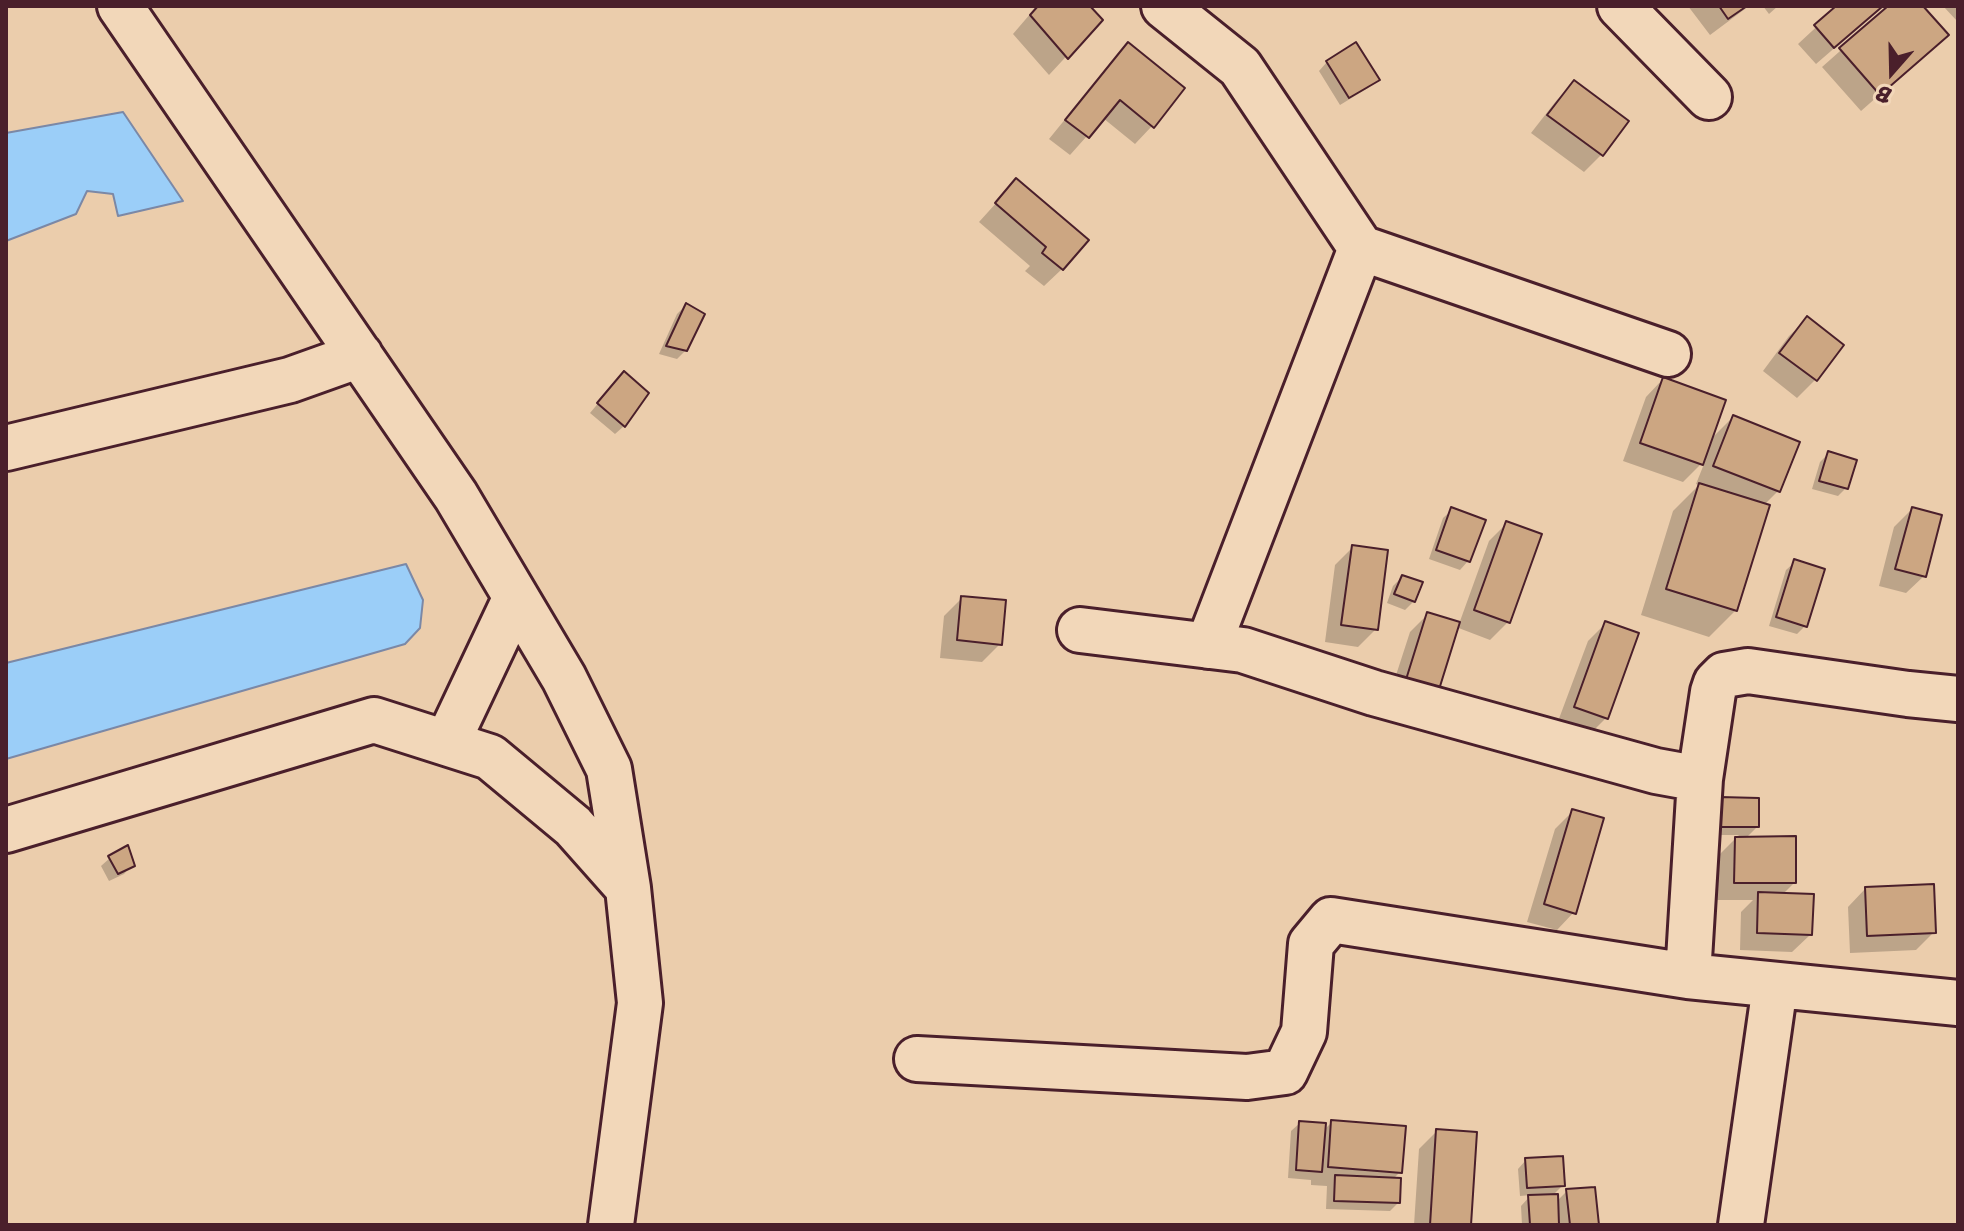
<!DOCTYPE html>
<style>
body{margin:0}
#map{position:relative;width:1964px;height:1231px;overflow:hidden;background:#ebcdac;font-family:Sriracha,sans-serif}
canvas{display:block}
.frame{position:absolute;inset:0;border:8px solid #4a1f2b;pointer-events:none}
.north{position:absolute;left:1852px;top:32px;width:80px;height:80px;-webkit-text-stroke:6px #f2d7b9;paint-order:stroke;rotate:200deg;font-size:22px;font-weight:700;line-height:32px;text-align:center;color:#4a1f2b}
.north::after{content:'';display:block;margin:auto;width:28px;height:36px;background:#4a1f2b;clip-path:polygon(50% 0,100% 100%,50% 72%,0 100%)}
</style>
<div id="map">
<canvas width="1964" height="1231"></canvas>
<div class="frame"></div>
<div class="north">B</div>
</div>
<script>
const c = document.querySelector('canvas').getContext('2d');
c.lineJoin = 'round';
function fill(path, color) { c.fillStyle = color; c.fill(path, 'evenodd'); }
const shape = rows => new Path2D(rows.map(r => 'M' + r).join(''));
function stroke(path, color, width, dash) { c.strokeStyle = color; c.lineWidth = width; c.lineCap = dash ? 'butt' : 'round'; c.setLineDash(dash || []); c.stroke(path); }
const water = shape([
 [123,112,183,201,118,216,113,194,87,191,76,214,6,241,6,133,123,112],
 [406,564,423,600,420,628,405,644,6,759,6,663,406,564]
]);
fill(water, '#9bcef8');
stroke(water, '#7b88a6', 2);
fill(shape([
 [1037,6,1088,6,1100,20,1049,75,1013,34],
 [1688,6,1749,6,1710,35],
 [1763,6,1778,6,1769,14],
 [1839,6,1883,6,1816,64,1798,44],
 [1891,6,1921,6,1928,52,1861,111,1822,67],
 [1943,6,1958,6,1958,22],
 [1128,45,1152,126,1135,144,1103,118,1070,155,1049,139,1111,63],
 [1327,62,1377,79,1368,88,1340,105,1319,71],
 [1574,83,1602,154,1584,172,1531,133,1556,101],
 [1016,181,1062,269,1044,286,1025,271,1030,266,979,222],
 [686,305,686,350,677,359,659,354,677,314],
 [1807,319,1841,346,1815,380,1797,398,1763,371,1789,336],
 [1663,379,1709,441,1733,417,1778,491,1764,505,1736,610,1709,637,1641,615,1673,511,1699,485,1696,484,1706,459,1683,482,1623,461,1646,397],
 [616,382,624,426,615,434,590,413],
 [1829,453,1846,488,1838,496,1812,489,1820,462],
 [1912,509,1924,576,1906,593,1879,586,1894,527],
 [1452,510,1468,561,1460,570,1429,559,1443,518],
 [1506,524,1508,622,1490,640,1456,627,1387,703,1410,632,1428,614,1459,624,1489,541],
 [1352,548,1376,629,1358,647,1325,642,1335,565],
 [1795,562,1806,625,1797,634,1769,626,1786,570],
 [1402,577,1414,601,1405,610,1387,603,1393,586],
 [962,598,1000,644,982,662,940,658,944,616],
 [1606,623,1606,718,1588,736,1557,724,1588,641],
 [1712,808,1757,827,1745,839,1794,883,1782,895,1810,935,1792,952,1740,950,1741,912,1753,900,1717,900,1718,856,1739,835,1712,835],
 [1573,811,1574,912,1557,930,1527,922,1555,829],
 [110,858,132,865,124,874,109,881,101,866],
 [1865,889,1934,932,1916,950,1850,953,1848,907],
 [1332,1122,1400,1172,1393,1179,1398,1203,1390,1211,1326,1209,1327,1186,1311,1185,1311,1180,1288,1178,1291,1131,1300,1123,1323,1131],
 [1437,1131,1469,1225,1414,1225,1419,1149],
 [1526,1160,1563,1185,1552,1196,1556,1202,1567,1191,1597,1225,1522,1225,1521,1206,1531,1195,1520,1196,1518,1169]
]), '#0003');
const building = shape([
 [1038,6,1090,6,1103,20,1068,59,1030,15,1038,6],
 [1719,6,1747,6,1728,19,1719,6],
 [1836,6,1883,6,1834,48,1814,25,1836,6],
 [1888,6,1923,6,1949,35,1880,95,1839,48,1888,6],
 [1128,42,1185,88,1154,128,1120,100,1089,138,1065,120,1128,42],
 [1356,42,1380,80,1349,98,1326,61,1356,42],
 [1574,80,1629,121,1603,156,1547,115,1574,80],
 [1016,178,1089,240,1063,270,1042,253,1046,247,995,203,1016,178],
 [686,303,705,314,687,351,666,346,686,303],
 [1807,316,1844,345,1817,381,1779,353,1807,316],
 [624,371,649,393,625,427,597,403,624,371],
 [1663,377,1726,400,1703,465,1640,443,1663,377],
 [1733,415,1800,442,1780,492,1713,466,1733,415],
 [1828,451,1857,460,1848,489,1819,481,1828,451],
 [1699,483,1770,505,1737,611,1666,589,1699,483],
 [1451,507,1486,520,1470,562,1436,550,1451,507],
 [1912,507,1942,515,1926,577,1895,569,1912,507],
 [1506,521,1542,534,1510,623,1474,610,1506,521],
 [1352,545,1388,550,1378,630,1341,625,1352,545],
 [1794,559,1825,569,1807,627,1776,617,1794,559],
 [1402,575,1423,582,1415,602,1394,594,1402,575],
 [961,596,1006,600,1002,645,957,640,961,596],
 [1427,612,1460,622,1437,696,1404,686,1427,612],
 [1605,621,1639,633,1608,719,1574,707,1605,621],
 [1720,797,1759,798,1759,827,1720,827,1720,797],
 [1572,809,1604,818,1576,914,1544,904,1572,809],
 [1796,836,1796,883,1734,883,1735,837,1796,836],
 [128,845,135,866,118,874,108,856,128,845],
 [1934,884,1936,933,1867,936,1865,887,1934,884],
 [1758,892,1814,894,1812,935,1757,933,1758,892],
 [1331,1120,1406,1126,1402,1173,1328,1167,1331,1120],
 [1299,1121,1326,1123,1322,1172,1296,1170,1299,1121],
 [1436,1129,1477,1132,1471,1225,1430,1225,1436,1129],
 [1563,1156,1565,1186,1527,1188,1525,1158,1563,1156],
 [1335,1175,1401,1178,1400,1203,1334,1201,1335,1175],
 [1595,1187,1599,1225,1570,1225,1566,1189,1595,1187],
 [1558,1194,1559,1225,1530,1225,1528,1195,1558,1194]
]);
fill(building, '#cca682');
stroke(building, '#4a1f2b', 2);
const minor = shape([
 [120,6,456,496,564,678,609,769,628,888,640,1003,611,1225],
 [1164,6,1240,67,1361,248,1208,646],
 [1620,6,1709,97],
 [1361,248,1668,354],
 [6,448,290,380,360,355],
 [1080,630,1243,650,1374,693,1656,771,1700,779,1713,692,1716,683,1724,675,1748,671,1908,694,1958,699],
 [447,743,516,597],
 [6,830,374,720,490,757,573,826,628,888],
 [1688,976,1700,779],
 [917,1059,1247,1077,1285,1072,1304,1032,1311,944,1331,920,1688,976,1958,1003],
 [1741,1225,1775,986]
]);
stroke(minor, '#4a1f2b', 50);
stroke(minor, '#f2d7b9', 44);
</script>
